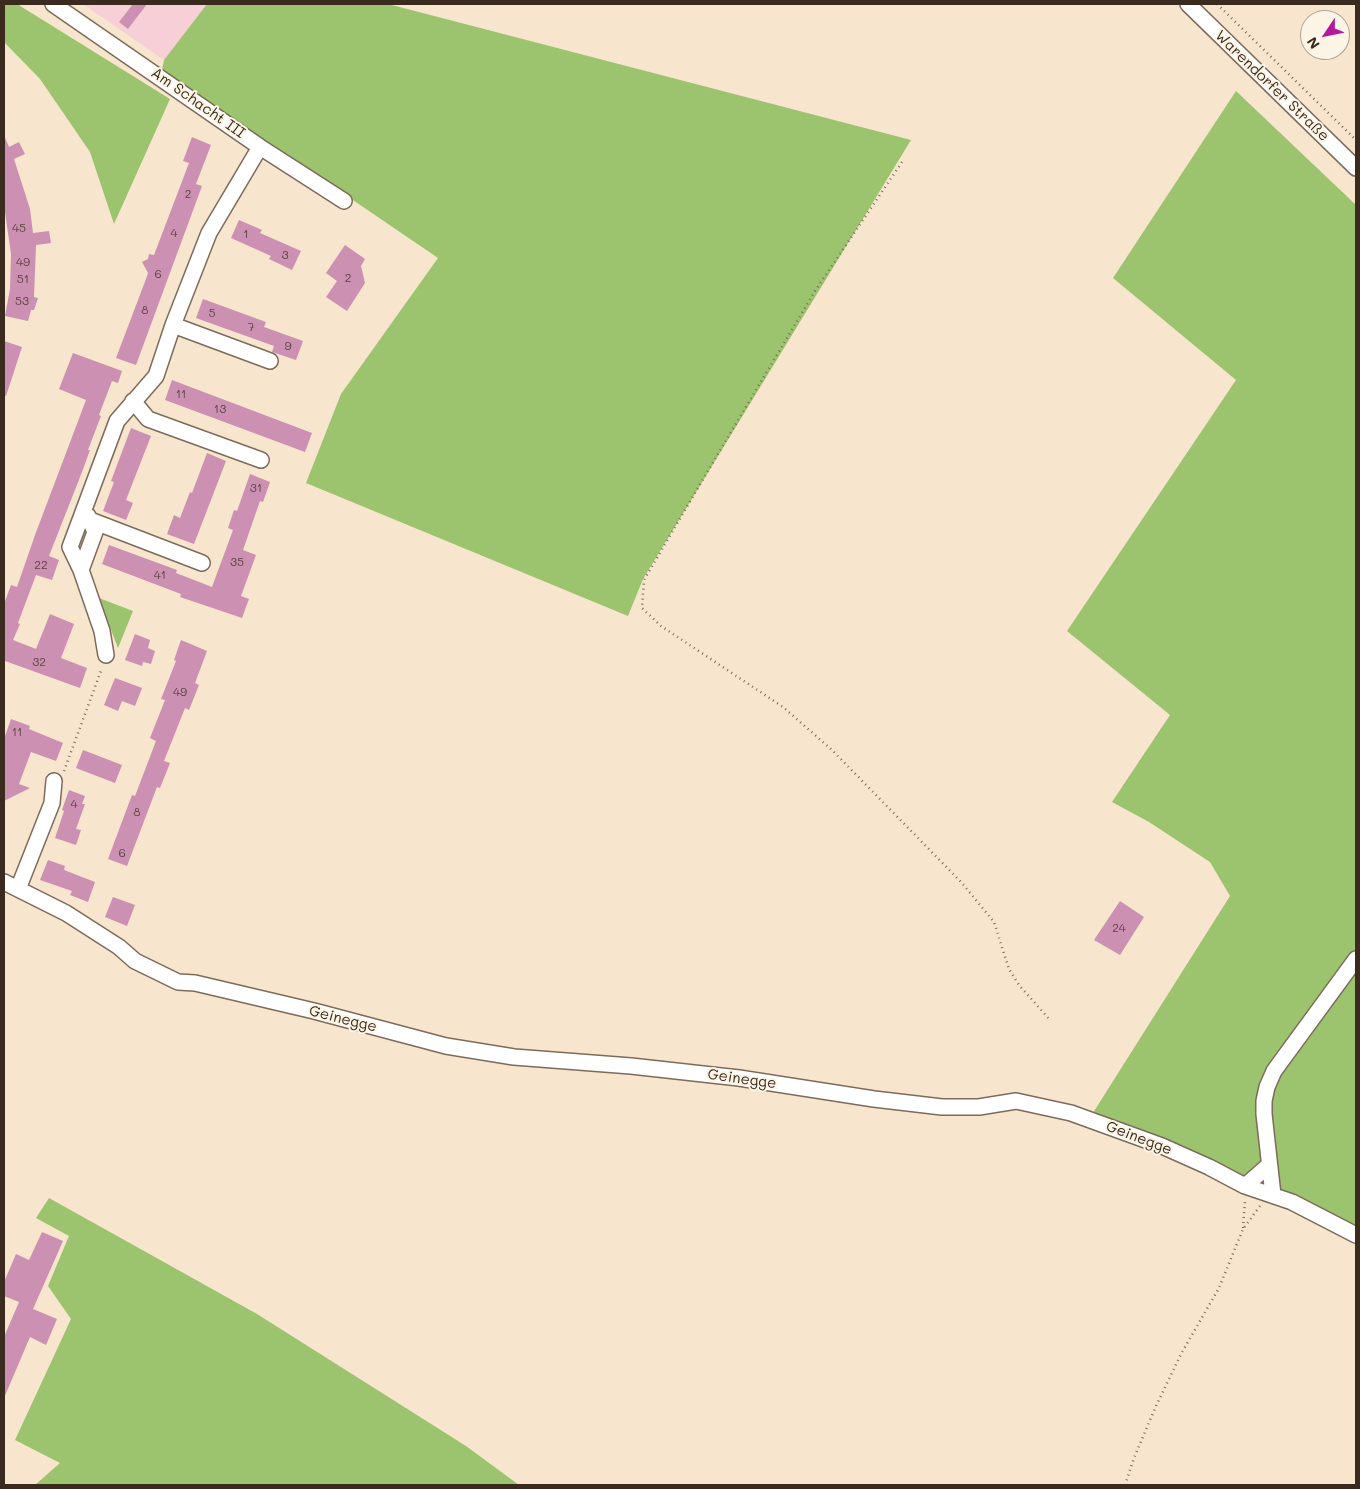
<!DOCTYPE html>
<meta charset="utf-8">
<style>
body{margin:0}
#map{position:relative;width:1360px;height:1489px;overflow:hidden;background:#f7e5cd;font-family:Mali,sans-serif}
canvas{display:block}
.frame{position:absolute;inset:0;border:5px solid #3b2a1e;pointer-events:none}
.north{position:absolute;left:1300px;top:10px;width:50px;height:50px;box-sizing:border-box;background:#fcf5e5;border:1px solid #afa495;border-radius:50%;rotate:236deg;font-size:14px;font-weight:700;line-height:20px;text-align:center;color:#3b2a1e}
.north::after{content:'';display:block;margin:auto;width:18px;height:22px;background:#b5179e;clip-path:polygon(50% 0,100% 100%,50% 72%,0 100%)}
</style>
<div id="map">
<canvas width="1360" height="1489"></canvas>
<div class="frame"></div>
<div class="north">N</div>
</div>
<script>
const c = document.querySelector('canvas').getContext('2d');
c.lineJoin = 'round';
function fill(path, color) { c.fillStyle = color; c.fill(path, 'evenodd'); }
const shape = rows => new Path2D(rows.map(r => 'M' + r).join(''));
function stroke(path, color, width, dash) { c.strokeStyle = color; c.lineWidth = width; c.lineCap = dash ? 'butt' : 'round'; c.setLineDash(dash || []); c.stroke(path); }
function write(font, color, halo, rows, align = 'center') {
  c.font = font + ' Mali,sans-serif'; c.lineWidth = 4; c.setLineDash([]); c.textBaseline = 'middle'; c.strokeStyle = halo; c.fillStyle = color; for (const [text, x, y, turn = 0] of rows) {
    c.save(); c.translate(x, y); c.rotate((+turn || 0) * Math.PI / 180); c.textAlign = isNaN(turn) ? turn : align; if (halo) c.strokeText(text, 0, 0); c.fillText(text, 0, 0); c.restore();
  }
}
fill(shape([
 [83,4,207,4,164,60]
]), '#f6cfd7');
fill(shape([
 [4,4,17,4,170,99,114,224,90,152,40,79,4,42],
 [207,4,388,4,911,140,643,579,628,616,306,483,341,394,438,258,162,70,164,60],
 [1236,91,1356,205,1356,1229,1091,1116,1230,896,1210,862,1149,822,1112,802,1170,715,1067,631,1236,380,1113,278],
 [99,598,133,611,118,648],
 [49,1198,257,1314,466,1446,519,1485,35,1485,60,1463,15,1440,71,1319,48,1286,69,1236,36,1218]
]), '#9cc36e');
fill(shape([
 [133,4,147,4,128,29,119,22],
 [4,135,9,147,19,142,25,154,14,159,30,209,33,233,49,231,51,243,36,245,34,297,38,298,34,310,31,310,28,321,5,316,10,289,11,254,4,205],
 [192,137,211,145,196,184,202,186,136,365,116,358,146,279,148,273,142,262,148,259,149,254,154,255,189,163,183,161],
 [239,220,262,230,260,233,301,251,292,270,269,259,271,256,231,238],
 [345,245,365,259,361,266,365,283,347,311,326,297,337,281,326,273],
 [203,299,266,322,264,327,303,341,296,360,272,352,274,346,196,318],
 [4,341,22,347,6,396,4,395],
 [73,353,122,371,118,383,112,381,99,415,101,416,88,450,90,450,82,472,49,556,59,560,52,580,36,575,18,623,20,624,13,640,36,649,50,614,74,624,61,658,87,668,80,688,5,661,4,662,4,604,11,585,17,587,35,535,86,400,59,389],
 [172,380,312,433,305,452,165,400],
 [131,428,151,436,126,500,133,503,126,520,103,511,114,482,111,481],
 [207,453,226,461,194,544,167,534,174,515,180,518,190,492,192,493],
 [250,474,270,482,263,502,260,501,243,550,256,555,241,596,249,599,242,618,180,597,181,594,102,564,109,545,177,570,176,573,212,587,233,530,228,528,234,510,237,511],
 [135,634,150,640,148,648,155,651,151,664,143,662,142,666,125,660],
 [181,640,207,651,195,683,199,685,189,710,185,708,164,761,170,763,160,788,157,787,127,866,108,859,132,795,135,796,156,741,150,738,165,700,161,699,176,661,174,660],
 [115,678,142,688,135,706,122,701,118,711,104,705],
 [11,719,30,726,29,729,63,743,56,761,31,752,19,784,30,788,4,801,4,739],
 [83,750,122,765,115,783,76,768],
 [69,790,85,796,82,804,85,804,76,829,81,830,76,845,55,838,64,811,62,810],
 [48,860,65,866,64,870,95,882,88,902,70,895,72,891,40,880],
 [113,897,135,905,127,926,105,917],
 [1120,901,1144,917,1120,955,1094,940],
 [42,1232,63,1241,33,1309,57,1319,46,1345,30,1337,4,1398,4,1337,19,1302,4,1296,4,1282,16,1254,29,1260]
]), '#cc90b3');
const minor = shape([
 [53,4,260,147,344,201],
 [1188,4,1356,168],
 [173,325,270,361],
 [133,401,148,419,261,460],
 [90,520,202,563],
 [81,570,95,532,88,516],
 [106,655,102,631,81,570,70,547,117,421,156,376,173,325,209,233,260,147],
 [4,882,66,913,119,947,135,961,178,982,195,983,314,1011,446,1046,514,1057,631,1066,739,1078,874,1099,942,1107,979,1107,1016,1101,1071,1113,1162,1146,1209,1167,1245,1186,1292,1202,1356,1235],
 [18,889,52,803,54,781],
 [1245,1186,1269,1165],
 [1273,1195,1264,1114,1264,1101,1267,1087,1274,1071,1356,959]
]);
stroke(minor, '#7d6b5b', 18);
stroke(shape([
 [1217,4,1356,140],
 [902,162,815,291,712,464,644,580,642,608,661,626,783,707,832,750,962,883,994,922,1009,969,1019,985,1050,1020],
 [64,771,102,668],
 [1243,1228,1245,1201],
 [1125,1485,1134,1458,1156,1406,1181,1354,1219,1288,1243,1229,1260,1206]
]), '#7d6b5b', 2.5, [1, 4]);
stroke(minor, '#fff', 15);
write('12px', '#5f4443', null, [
 ["2",188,194],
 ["45",19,228],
 ["4",174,233],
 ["1",246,234],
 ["3",285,255],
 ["49",23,262],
 ["6",158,274],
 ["2",348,278],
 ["51",23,279],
 ["53",22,301],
 ["8",145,310],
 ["5",212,313],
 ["7",251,327],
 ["9",288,346],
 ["11",181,394],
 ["13",220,409],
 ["31",256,488],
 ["35",237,562],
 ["22",41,565],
 ["41",160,575],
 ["32",39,662],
 ["49",180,692],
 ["11",17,732],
 ["4",74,804],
 ["8",137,812],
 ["6",122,853],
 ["24",1119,928]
]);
write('15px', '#3b2a1e', '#fcf5e5', [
 ["Warendorfer Straße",1272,86,44],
 ["Am Schacht III",198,103,35],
 ["Geinegge",343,1019,14],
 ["Geinegge",742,1079,8],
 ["Geinegge",1139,1138,21]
]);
</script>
